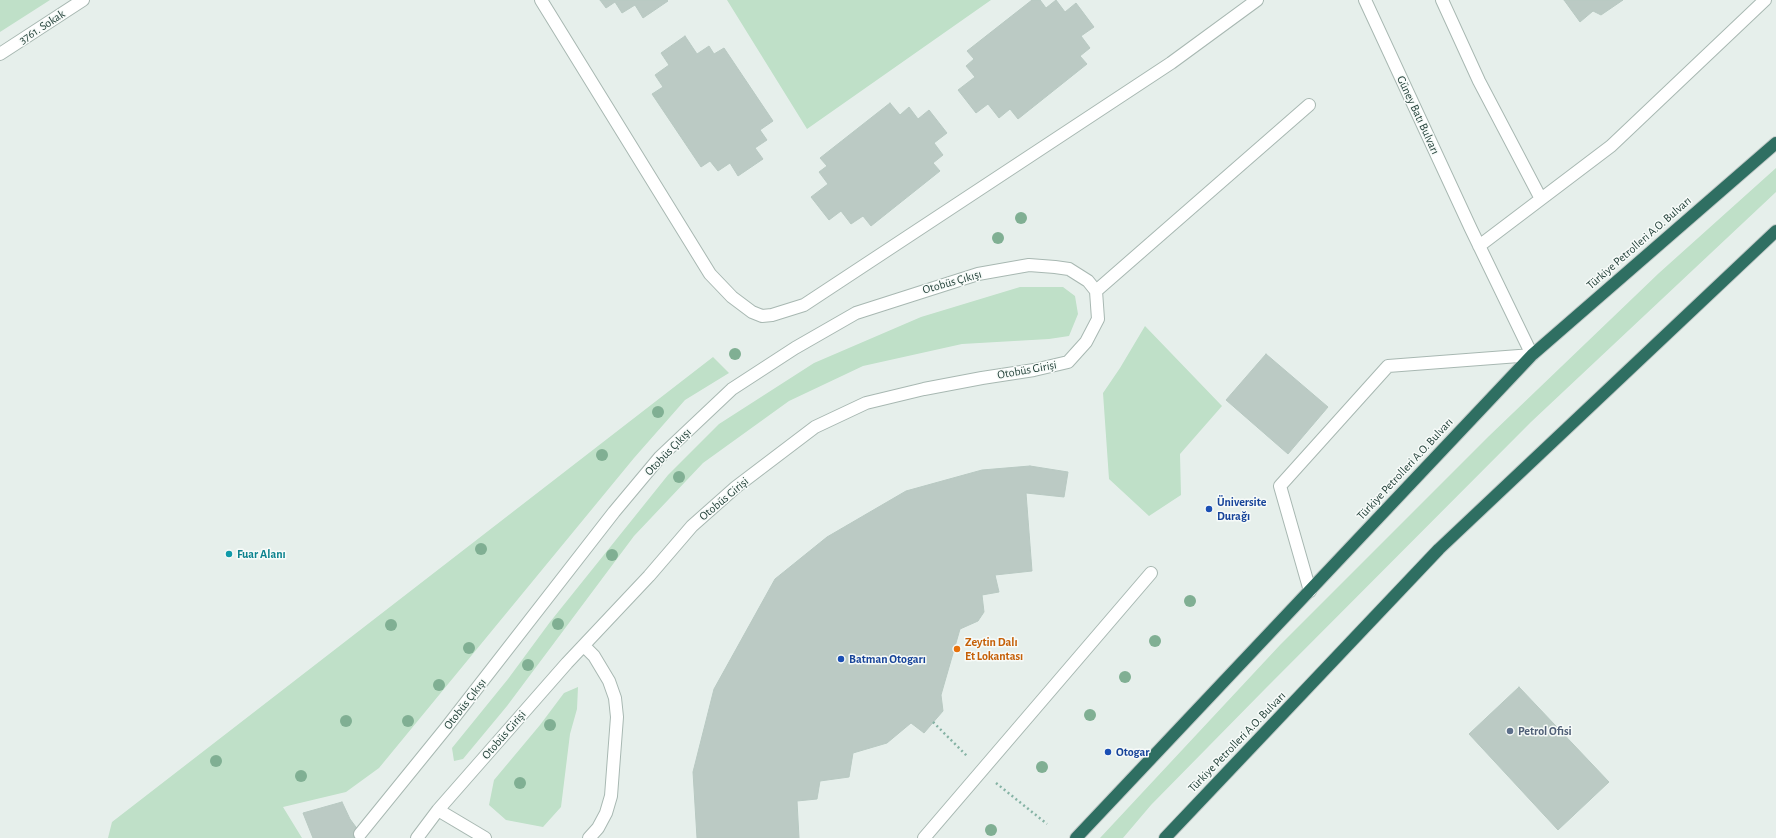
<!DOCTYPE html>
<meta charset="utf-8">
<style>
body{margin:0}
canvas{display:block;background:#e6efeb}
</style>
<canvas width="1776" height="838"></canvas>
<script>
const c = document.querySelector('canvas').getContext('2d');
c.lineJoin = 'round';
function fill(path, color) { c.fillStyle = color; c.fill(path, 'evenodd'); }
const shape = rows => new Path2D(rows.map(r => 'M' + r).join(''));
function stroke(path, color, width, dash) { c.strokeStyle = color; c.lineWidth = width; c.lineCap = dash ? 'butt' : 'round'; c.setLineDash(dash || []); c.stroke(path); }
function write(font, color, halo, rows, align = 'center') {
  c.font = font + ' "Alegreya Sans",sans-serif'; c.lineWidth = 3; c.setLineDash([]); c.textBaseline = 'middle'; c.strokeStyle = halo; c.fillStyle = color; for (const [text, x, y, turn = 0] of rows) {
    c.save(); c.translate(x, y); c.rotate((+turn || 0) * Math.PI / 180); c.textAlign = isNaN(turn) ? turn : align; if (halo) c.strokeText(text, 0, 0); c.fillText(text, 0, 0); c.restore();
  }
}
fill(shape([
 [0,0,50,0,0,32],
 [727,0,991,0,807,129],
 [1776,168,1776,192,1531,422,1265,689,1151,805,1123,838,1100,838,1280,645,1489,436,1659,273],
 [1020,287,1063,287,1075,296,1078,314,1069,336,1049,339,962,344,863,366,789,401,703,463,634,536,507,706,463,759,454,761,452,748,508,679,550,622,668,475,719,424,814,363,921,317],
 [1145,326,1222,406,1180,454,1181,495,1149,516,1109,479,1103,393,1120,368],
 [713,357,729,373,685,400,634,458,379,768,346,792,283,807,302,838,108,838,112,822],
 [578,687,577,709,570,734,561,807,543,827,506,820,489,805,494,780,540,725,564,693]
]), '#bfe0c8');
const building = shape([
 [600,0,667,0,668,1,643,18,635,5,622,13,615,2,606,8,600,0],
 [1032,0,1040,0,1046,8,1056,0,1065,12,1076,3,1094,27,1081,36,1090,48,1080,56,1087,64,1018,119,1010,109,999,118,988,104,976,113,958,90,975,77,966,66,974,59,967,51,1032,0],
 [1564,0,1623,0,1601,15,1593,11,1580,22,1564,0],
 [685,36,697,54,709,46,714,54,724,48,773,121,760,130,767,140,755,148,763,159,738,176,730,163,718,171,710,161,701,167,652,94,663,87,655,75,669,65,661,53,685,36],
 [890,103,900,115,909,107,918,119,929,110,947,133,934,143,943,155,933,163,940,171,871,226,863,216,851,224,841,211,829,220,811,197,828,184,819,172,827,166,820,158,890,103],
 [1266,354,1328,407,1288,454,1226,400,1266,354],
 [1030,466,1068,472,1064,497,1026,493,1032,571,995,575,999,592,982,595,984,612,978,621,960,629,941,695,943,711,924,733,911,723,887,743,853,753,849,777,820,781,817,799,797,801,799,838,697,838,693,772,714,689,775,579,827,537,906,491,982,470,1030,466],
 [1519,687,1609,782,1558,830,1469,734,1519,687],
 [342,802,350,819,364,838,313,838,303,813,342,802]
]);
fill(building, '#bbcac4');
stroke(building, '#b8c9c2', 1);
const minor = shape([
 [541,0,710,274,732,297,752,312,762,316,772,315,804,305,1171,63,1257,0],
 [1442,0,1479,81,1541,199],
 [0,54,83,0],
 [1479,246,1611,146,1765,0],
 [1096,291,1309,105],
 [1310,591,1280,486,1388,366,1532,355,1471,229,1365,0],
 [584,646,594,656,609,681,615,698,617,717,611,796,606,813,598,828,589,838],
 [438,810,485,838],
 [360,834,446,728,614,512,660,457,732,389,795,348,856,313,978,274,1029,265,1055,267,1069,269,1088,281,1096,291],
 [417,838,438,810,567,663,649,576,692,526,736,487,815,427,866,403,924,389,982,378,1034,370,1068,362,1086,342,1098,319,1096,291],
 [924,838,1151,573]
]);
const highway = shape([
 [1076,838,1532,355,1776,143],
 [1165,838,1439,549,1776,231]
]);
stroke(minor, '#a8b8b2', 14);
stroke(highway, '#c2cac8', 14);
stroke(shape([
 [933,722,968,757],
 [996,783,1047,824]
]), '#86b3a5', 2.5, [2, 3]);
stroke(minor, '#fff', 12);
stroke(highway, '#2f6f62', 12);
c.fillStyle = '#80af93';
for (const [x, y] of [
 [1021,218],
 [998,238],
 [735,354],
 [658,412],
 [602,455],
 [679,477],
 [481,549],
 [612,555],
 [1190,601],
 [558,624],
 [391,625],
 [1155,641],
 [469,648],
 [528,665],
 [1125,677],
 [439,685],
 [1090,715],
 [346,721],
 [408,721],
 [550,725],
 [216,761],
 [1042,767],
 [301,776],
 [520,783],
 [991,830]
]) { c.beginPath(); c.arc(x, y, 6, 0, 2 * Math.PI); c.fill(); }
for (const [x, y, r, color] of [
 [1209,509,4,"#1a4fb4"],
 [229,554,4,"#0f9aa8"],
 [957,649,4,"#e8710a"],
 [841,659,4,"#1a4fb4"],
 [1510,731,4,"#5c6f8a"],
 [1108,752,4,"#1a4fb4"]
]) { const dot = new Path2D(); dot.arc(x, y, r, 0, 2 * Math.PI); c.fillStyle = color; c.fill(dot); stroke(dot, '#f7fbf9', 1.5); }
write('12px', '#24423a', '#f7fbf9', [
 ["3761. Sokak",42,27,-33],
 ["Güney Batı Bulvarı",1418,115,65],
 ["Türkiye Petrolleri A.O. Bulvarı",1639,243,-41],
 ["Otobüs Çıkışı",952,282,-16],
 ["Otobüs Girişi",1027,370,-10],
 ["Otobüs Çıkışı",668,452,-46],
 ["Türkiye Petrolleri A.O. Bulvarı",1405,469,-47],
 ["Otobüs Girişi",724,499,-40],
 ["Otobüs Çıkışı",465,704,-52],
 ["Otobüs Girişi",504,735,-49],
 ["Türkiye Petrolleri A.O. Bulvarı",1237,742,-46]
]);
write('bold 12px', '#164399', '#f7fbf9', [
 ["Üniversite",1217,502],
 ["Durağı",1217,516],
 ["Batman Otogarı",849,659],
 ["Otogar",1116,752]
], 'left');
write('bold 12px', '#0d838f', '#f7fbf9', [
 ["Fuar Alanı",237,554]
], 'left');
write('bold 12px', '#c56008', '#f7fbf9', [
 ["Zeytin Dalı",965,642],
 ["Et Lokantası",965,656]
], 'left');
write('bold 12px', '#4e5e75', '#f7fbf9', [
 ["Petrol Ofisi",1518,731]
], 'left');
</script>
